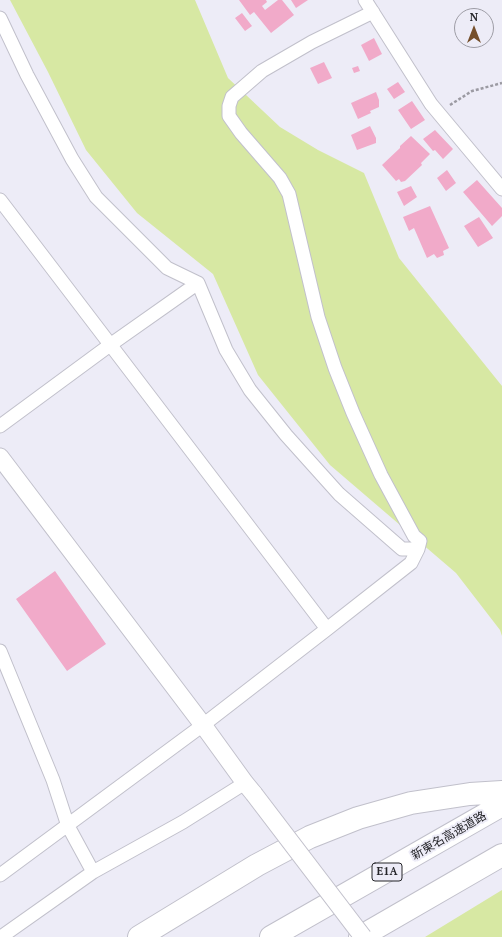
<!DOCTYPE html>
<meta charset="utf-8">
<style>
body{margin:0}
#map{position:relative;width:502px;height:937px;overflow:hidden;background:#edecf7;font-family:"PT Serif",serif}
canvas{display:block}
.north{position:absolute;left:454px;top:8px;width:40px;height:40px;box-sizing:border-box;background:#edecf7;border:1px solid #9d9ca5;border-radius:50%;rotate:0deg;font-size:11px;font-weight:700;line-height:16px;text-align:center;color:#252529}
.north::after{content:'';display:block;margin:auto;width:14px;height:18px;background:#754f2b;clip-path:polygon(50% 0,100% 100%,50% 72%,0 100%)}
</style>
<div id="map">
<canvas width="502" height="937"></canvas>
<div class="north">N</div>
</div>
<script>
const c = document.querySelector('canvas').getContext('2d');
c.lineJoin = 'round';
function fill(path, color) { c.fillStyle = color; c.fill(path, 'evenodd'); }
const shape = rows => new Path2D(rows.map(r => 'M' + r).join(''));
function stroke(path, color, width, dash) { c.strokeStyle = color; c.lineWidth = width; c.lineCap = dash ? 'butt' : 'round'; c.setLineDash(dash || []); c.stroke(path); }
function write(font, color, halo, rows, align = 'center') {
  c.font = font + ' "PT Serif","Noto Sans JP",serif'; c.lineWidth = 4; c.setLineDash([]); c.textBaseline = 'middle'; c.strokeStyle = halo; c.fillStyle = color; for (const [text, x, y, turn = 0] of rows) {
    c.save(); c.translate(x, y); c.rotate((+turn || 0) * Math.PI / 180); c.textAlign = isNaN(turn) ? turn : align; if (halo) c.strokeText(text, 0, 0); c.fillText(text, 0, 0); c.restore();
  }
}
fill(shape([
 [10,0,195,0,228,78,280,127,318,150,364,173,399,258,502,386,502,636,500,630,456,573,330,465,258,375,213,274,137,213,86,150,48,72],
 [502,890,502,937,425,937]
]), '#d7e8a3');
fill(shape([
 [239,0,266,0,267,2,262,6,265,10,278,0,282,0,294,15,271,33,254,12,250,15],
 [291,0,308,0,296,8],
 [242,13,252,26,245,31,235,18],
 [374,38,382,54,369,61,361,45],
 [324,62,332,78,318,84,310,68],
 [358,66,360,71,354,73,352,68],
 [398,82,405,92,394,99,387,89],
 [376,92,379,100,379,107,370,111,371,113,358,119,351,103],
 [412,101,425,120,411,129,398,110],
 [370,126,376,138,376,143,357,150,351,135],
 [435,130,453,149,443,159,435,150,433,151,423,139],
 [411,136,430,154,421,163,422,165,405,181,401,182,399,179,396,181,382,165,400,148,400,146],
 [447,170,456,183,446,191,437,178],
 [477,180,502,208,502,216,492,226,463,192],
 [411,186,417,197,404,206,397,192],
 [430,206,449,248,443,251,444,255,437,258,434,254,427,258,414,228,409,231,403,217],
 [479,217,493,238,478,247,464,226],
 [55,571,106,644,67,671,16,599]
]), '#f1aac9');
const minor = shape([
 [365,0,431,104,502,189],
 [0,18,27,75,72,159,96,197,167,268,198,283,226,350,250,390,286,435,339,494,402,549,418,549],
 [0,200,327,629],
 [0,426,110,345,198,283],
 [0,651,53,780,68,826,93,872],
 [0,875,203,725,327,629,411,563,418,549,420,541,414,536,381,475,353,413,335,368,318,317,289,194,280,178,241,133,229,116,229,106,232,97,262,71,312,42,373,12],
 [1,937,93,872,183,822,245,783]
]);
const tertiary = shape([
 [0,457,203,725,245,783,254,794]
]);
const motorway = shape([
 [139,937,257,865,310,837,358,818,411,803,470,794,502,792],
 [271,937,502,805],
 [360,937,502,855]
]);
stroke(minor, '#c1c0cb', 15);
stroke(tertiary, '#c1c0cb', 19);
stroke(motorway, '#c1c0cb', 24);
stroke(shape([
 [450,105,472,91,502,83]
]), '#9b9aa2', 2.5, [3, 2]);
stroke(minor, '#fff', 13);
stroke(tertiary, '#fff', 17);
stroke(motorway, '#fff', 22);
const tertiaryBridge = shape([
 [254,794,363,937]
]);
stroke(tertiaryBridge, '#c1c0cb', 19, []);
stroke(tertiaryBridge, '#fff', 17);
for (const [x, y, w] of [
 [387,872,30]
]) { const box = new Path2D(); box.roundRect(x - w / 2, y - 9, w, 18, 3); c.fillStyle = '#edecf7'; c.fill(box); stroke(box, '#252529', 1); }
write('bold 11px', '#252529', null, [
 ["E1A",387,872]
]);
write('12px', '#252529', '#edecf7', [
 ["新東名高速道路",449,836,-30]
]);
</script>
